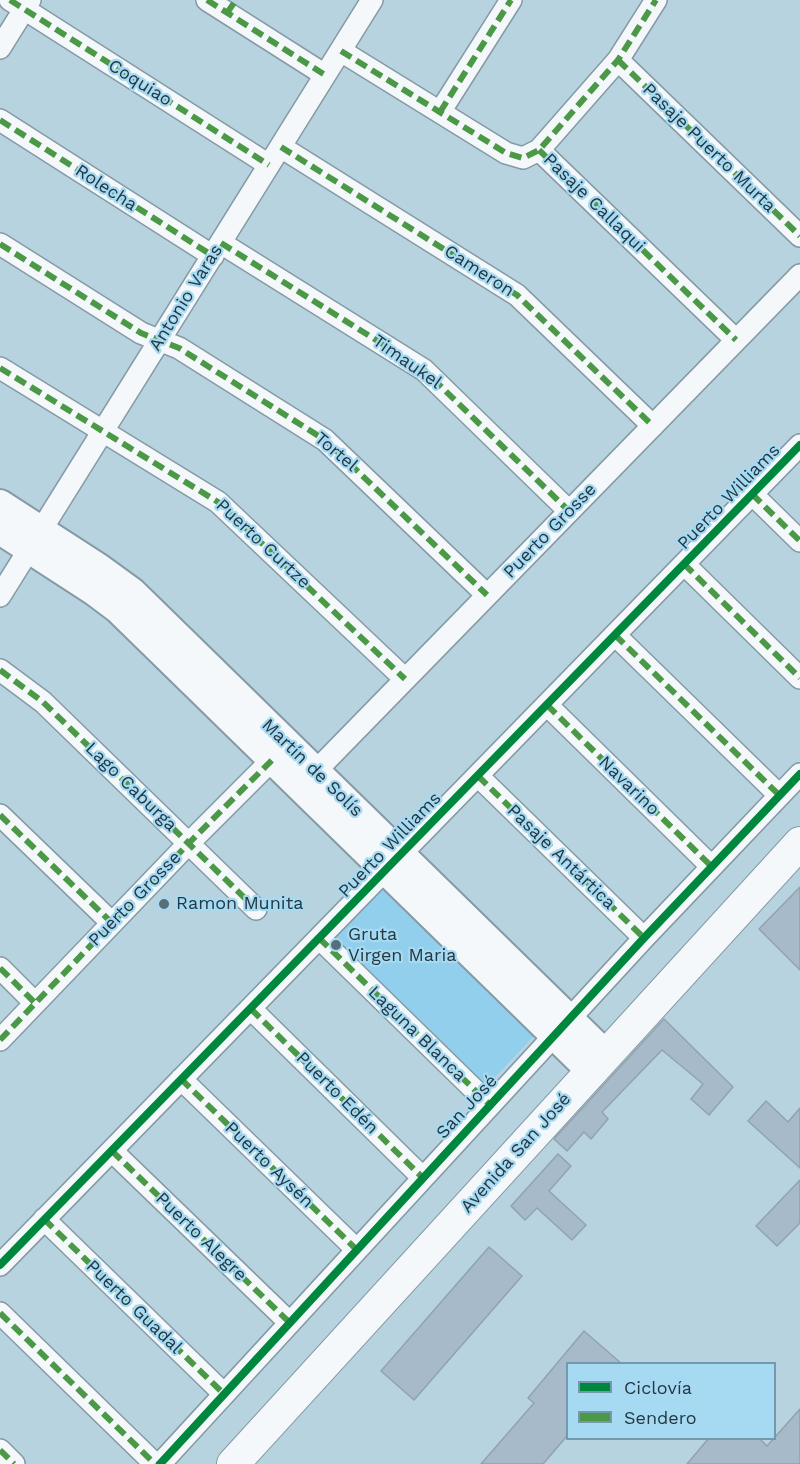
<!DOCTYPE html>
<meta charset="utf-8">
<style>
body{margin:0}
#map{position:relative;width:800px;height:1464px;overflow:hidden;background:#b8d3e0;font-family:"Work Sans",sans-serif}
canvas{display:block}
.legend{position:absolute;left:566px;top:1362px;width:210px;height:78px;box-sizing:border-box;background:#a6d9f2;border:2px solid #7299ac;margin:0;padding:8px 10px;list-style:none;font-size:18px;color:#243842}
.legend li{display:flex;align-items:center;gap:12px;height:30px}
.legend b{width:30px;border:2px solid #7299ac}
</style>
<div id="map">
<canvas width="800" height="1464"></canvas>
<ul class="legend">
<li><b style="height:8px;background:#00873e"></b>Ciclovía</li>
<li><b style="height:8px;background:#4b9946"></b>Sendero</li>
</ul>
</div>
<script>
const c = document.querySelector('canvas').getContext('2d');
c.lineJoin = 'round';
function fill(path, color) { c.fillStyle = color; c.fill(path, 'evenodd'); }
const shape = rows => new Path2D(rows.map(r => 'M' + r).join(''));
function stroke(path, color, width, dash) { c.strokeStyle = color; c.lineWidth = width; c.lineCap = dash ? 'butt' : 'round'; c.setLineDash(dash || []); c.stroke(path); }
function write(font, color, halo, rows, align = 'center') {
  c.font = font + ' "Work Sans",sans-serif'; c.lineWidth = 4.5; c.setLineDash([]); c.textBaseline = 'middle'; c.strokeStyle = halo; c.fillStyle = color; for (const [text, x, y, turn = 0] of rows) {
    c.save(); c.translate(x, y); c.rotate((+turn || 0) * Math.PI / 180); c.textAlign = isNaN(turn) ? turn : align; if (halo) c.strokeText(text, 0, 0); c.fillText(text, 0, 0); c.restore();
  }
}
fill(shape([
 [381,888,535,1035,484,1089,330,941]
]), '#92cfec');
const building = shape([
 [800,887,800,970,759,929,800,887],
 [664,1019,733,1087,709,1115,691,1099,703,1084,662,1050,602,1112,608,1119,591,1139,584,1132,567,1151,554,1139,664,1019],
 [766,1101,788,1122,800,1108,800,1168,748,1121,766,1101],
 [558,1154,571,1166,549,1191,586,1225,572,1240,537,1208,525,1220,511,1206,558,1154],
 [800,1180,800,1223,777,1246,756,1226,800,1180],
 [489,1247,522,1276,414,1400,381,1371,489,1247],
 [584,1331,622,1364,567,1364,567,1436,543,1464,481,1464,534,1403,528,1398,584,1331],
 [800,1409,800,1464,687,1464,709,1438,759,1438,767,1446,800,1409]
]);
fill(building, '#a6bac9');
stroke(building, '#90a3af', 1.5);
const street = shape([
 [10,0,269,165],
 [207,0,325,75],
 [0,48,30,0],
 [341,51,506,153,523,158,539,150,618,60,656,0],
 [618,60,800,236],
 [440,112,511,0],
 [0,120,213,256],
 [281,147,517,295,653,426],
 [539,150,736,340],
 [221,243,424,370,569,511],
 [0,244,141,333,179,348,325,440,487,595],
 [0,368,218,502,405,679],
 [752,494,800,541],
 [684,564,800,678],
 [0,596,372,0],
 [615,635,779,795],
 [0,670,43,702,256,909],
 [547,705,711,866],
 [478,776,644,938],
 [307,780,800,275],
 [0,815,112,923],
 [319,938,490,1105],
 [0,968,35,1003],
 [251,1009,423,1178],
 [0,1040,189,843,272,760],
 [181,1079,357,1250],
 [112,1151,290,1323],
 [44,1219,224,1394],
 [0,1265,800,445],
 [0,1313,155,1464],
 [0,1450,14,1464],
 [160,1464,644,938,800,774]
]);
const secondary = shape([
 [0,504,99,568,132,592,606,1055],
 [0,530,94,591,118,609,591,1071]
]);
const primary = shape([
 [233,1464,800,843]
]);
stroke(street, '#859aa5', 24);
stroke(secondary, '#859aa5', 32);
stroke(primary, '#859aa5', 34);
stroke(street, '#f4f8fa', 21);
stroke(secondary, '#f4f8fa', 28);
stroke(primary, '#f4f8fa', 32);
stroke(shape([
 [10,0,269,165],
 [207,0,325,75],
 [227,13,236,0],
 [341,51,506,153,523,158,539,150,618,60,656,0],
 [618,60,800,236],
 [440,112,511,0],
 [0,120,213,256],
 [281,147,517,295,653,426],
 [539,150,736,340],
 [221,243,424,370,569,511],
 [0,244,141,333,179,348,325,440,487,595],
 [0,368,218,502,405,679],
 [752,494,800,541],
 [684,564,800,678],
 [615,635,779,795],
 [0,670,43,702,256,909],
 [547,705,711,866],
 [478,776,644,938],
 [0,815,112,923],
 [319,938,490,1105],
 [0,968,35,1003],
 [251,1009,423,1178],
 [0,1040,189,843,272,760],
 [181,1079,357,1250],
 [112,1151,290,1323],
 [44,1219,224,1394],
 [0,1313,155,1464],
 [0,1450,14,1464]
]), '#4b9946', 6, [12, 6]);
stroke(shape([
 [0,1265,800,445],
 [160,1464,644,938,800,774]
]), '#00873e', 8);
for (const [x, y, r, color] of [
 [164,904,6,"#586e79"],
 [336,945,6,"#586e79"]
]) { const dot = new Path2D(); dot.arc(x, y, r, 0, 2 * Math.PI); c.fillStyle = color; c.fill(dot); stroke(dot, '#a6d9f2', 2); }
write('18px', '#243842', '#a6d9f2', [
 ["Coquiao",140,83,32],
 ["Pasaje Puerto Murta",709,148,44],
 ["Rolecha",106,188,33],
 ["Pasaje Callaqui",594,203,44],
 ["Cameron",479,271,33],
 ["Antonio Varas",186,298,-58],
 ["Timaukel",407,362,35],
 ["Tortel",336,452,40],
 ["Puerto Williams",729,497,-46],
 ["Puerto Grosse",550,531,-46],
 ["Puerto Curtze",263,544,43],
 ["Martín de Solís",312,768,44],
 ["Navarino",629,786,44],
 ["Lago Caburga",131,787,44],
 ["Puerto Williams",390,845,-46],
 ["Pasaje Antártica",561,857,44],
 ["Puerto Grosse",135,899,-46],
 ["Laguna Blanca",417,1034,44],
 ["Puerto Edén",337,1093,45],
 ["San José",467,1107,-47],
 ["Avenida San José",516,1153,-48],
 ["Puerto Aysén",269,1165,44],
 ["Puerto Alegre",201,1237,44],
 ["Puerto Guadal",134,1307,44]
]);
write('18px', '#243842', '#a6d9f2', [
 ["Ramon Munita",176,904],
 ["Gruta",348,935],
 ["Virgen Maria",348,956]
], 'left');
</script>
